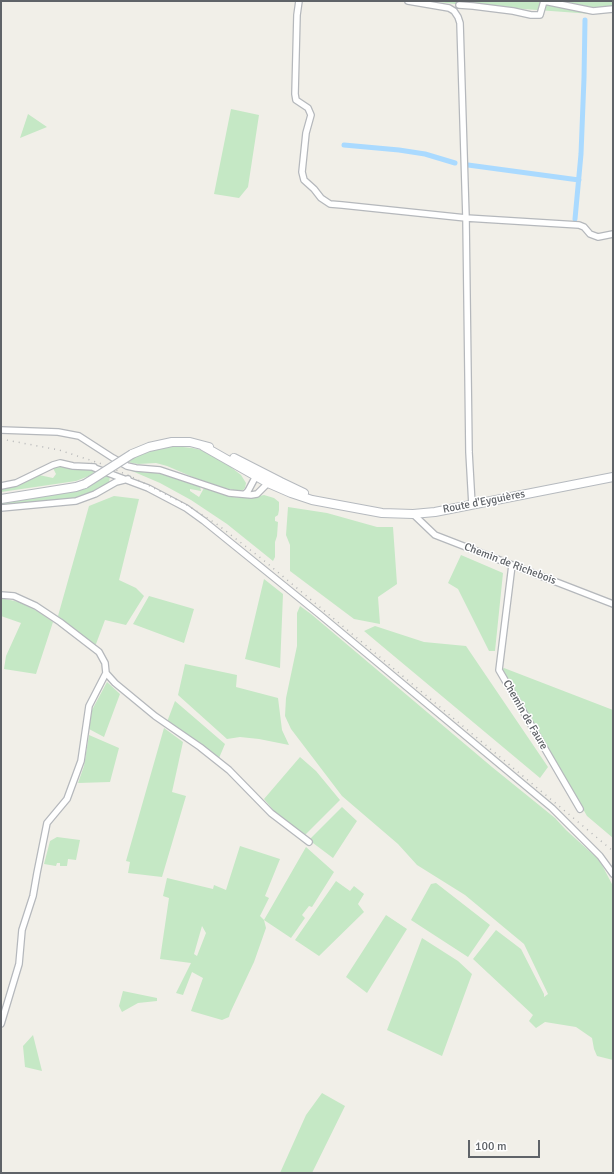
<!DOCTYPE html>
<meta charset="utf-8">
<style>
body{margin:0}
#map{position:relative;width:614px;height:1174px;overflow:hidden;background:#f1efe8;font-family:Signika,sans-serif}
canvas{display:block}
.frame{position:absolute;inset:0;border:2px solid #5f6368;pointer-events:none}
.scale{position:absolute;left:468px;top:1140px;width:72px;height:18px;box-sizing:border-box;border:2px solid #5f6368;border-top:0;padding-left:5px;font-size:12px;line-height:14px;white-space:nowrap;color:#5f6368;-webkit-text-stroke:3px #fff;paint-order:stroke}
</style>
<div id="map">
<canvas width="614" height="1174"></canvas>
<div class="frame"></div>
<div class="scale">100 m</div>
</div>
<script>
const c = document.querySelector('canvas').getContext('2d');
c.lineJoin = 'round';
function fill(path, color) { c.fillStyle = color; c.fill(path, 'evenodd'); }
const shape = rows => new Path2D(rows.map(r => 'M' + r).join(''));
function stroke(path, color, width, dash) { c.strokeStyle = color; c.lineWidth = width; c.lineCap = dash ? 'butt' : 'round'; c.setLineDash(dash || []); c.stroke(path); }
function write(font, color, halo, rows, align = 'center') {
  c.font = font + ' Signika,sans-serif'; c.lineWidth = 3; c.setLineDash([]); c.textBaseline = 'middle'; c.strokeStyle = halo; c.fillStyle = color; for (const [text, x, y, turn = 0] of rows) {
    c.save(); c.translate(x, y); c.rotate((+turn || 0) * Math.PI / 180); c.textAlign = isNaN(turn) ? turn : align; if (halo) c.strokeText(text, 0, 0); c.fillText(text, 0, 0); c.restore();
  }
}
fill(shape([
 [429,1,613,1,613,12,592,14,455,4],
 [231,109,259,115,248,187,239,198,214,194],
 [28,114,47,127,20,138],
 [174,446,192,448,201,450,227,464,241,475,246,483,245,488,243,490,238,491,220,487,202,481,167,466,156,463,138,464,128,462,138,455,152,450],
 [59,466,68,468,87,468,96,471,89,476,76,481,1,492,1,489,17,486,32,477,39,475,53,478,56,474,53,468],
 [125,468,142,472,170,474,200,486,201,491,190,489,190,491,199,497,204,488,232,497,250,498,264,495,274,498,279,502,279,510,278,515,275,517,275,521,278,522,277,536,275,542,275,557,273,561,227,524,191,500,160,483],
 [107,476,110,476,109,483,93,493,74,499,1,505,1,501,89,485],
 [114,496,139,499,119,580,136,588,144,596,126,625,105,620,96,644,93,646,58,616,89,506],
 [288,507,327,513,377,527,393,527,397,584,378,597,380,624,354,619,290,571,290,545,286,535],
 [461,555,503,573,495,651,489,651,458,589,448,583],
 [264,579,283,594,280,668,245,659],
 [149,596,194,609,184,643,133,624],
 [1,598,19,602,37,611,53,622,36,674,4,669,6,656,21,623,1,616],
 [300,606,311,614,492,767,555,818,566,830,597,858,602,865,613,886,613,1060,597,1056,594,1049,592,1038,576,1027,545,1022,536,1028,529,1021,533,1015,473,959,496,930,521,949,544,994,544,997,548,994,524,944,465,895,417,865,398,844,342,796,291,729,285,716,286,698,297,646,297,613],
 [375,626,424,642,466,646,548,767,540,778,364,631],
 [185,664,237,675,236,687,278,698,282,730,289,745,259,739,240,737,227,739,178,695],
 [504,668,613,710,613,838,587,816,502,669],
 [107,682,120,694,104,737,89,729,92,710],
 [175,701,225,744,219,758,167,722],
 [164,728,183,742,172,792,186,796,162,877,128,873,130,862,126,861],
 [89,735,119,748,110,782,78,783,84,766],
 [300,757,316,771,340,800,305,835,274,811,264,799],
 [342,807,357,821,333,858,309,840],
 [57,837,80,840,76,860,68,859,67,866,60,866,60,863,57,863,56,866,44,864,50,841],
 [240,846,280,859,265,896,269,898,260,916,264,920,306,847,334,872,312,907,309,906,302,915,305,918,291,938,264,920,266,928,254,962,230,1013,229,1017,222,1020,191,1011,203,978,192,972,183,995,176,993,191,963,160,959,169,898,163,896,167,878,213,889,214,885,226,890],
 [202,926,206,933,197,956,194,954],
 [336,881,350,891,354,886,364,894,358,904,364,912,319,956,295,940],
 [436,883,490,925,468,957,411,920,431,884],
 [386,915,407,929,367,993,346,977],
 [422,938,458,961,472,974,442,1056,387,1030],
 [123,991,157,998,157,1001,138,1003,122,1012,119,1006],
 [33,1035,42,1071,25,1067,23,1046],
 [322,1093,345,1106,312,1173,280,1173,306,1115]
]), '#c5e8c5');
stroke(shape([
 [344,145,399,150,425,154,455,163],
 [468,165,579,180],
 [575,219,581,154,584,78,585,20]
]), '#aadaff', 5);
const street = shape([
 [299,1,297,15,295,94,296,100,308,108,311,115,306,133,302,172,304,180,314,189,321,198,330,204,342,205,466,218,579,225,584,227,590,234,598,237,613,234],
 [408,1,449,8,454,11,458,17,460,23,466,218,469,452,472,505],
 [459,5,473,6,513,11,531,15,540,15,544,1,593,11,613,9],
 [1,430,58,432,79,436,113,458,127,466,136,468,160,470,229,493,251,495,257,494,268,483],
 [92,467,148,488,186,508,204,521,319,614,552,808,600,856,613,874],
 [1,486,16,483,53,465,60,463,73,466,94,467],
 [245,494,248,491,256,476,258,475],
 [1,508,76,501,95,494,116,482,128,479],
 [413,514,435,535,613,604],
 [512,565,499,670,580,809],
 [1,595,14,596,36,606,60,622,99,652,105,663,106,673,89,706,81,761,67,799,47,823,37,873,33,896,22,930,19,964,1,1024],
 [106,673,115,683,155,716,200,747,229,770,271,813,309,842]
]);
const secondary = shape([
 [203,446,268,483,291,493,312,500,382,513,413,514,435,512,613,477],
 [132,454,149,447,172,442,190,442,209,447],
 [234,458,281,482,304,493],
 [1,499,76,487,85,484]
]);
stroke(street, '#b5b8bc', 8);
stroke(secondary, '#b6babf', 10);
stroke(street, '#fff', 5.5);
stroke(secondary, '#fff', 8);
stroke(shape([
 [1,439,59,450,102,464,130,476,187,505,218,525,262,559,613,851]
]), '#b6b7b8', 1.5, [1, 5]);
const secondaryBridge = shape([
 [85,484,132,454]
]);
stroke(secondaryBridge, '#b6babf', 10, []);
stroke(secondaryBridge, '#fff', 8);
write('11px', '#5f6368', '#fff', [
 ["Route d'Eyguières",484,502,-11],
 ["Chemin de Richebois",510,564,21],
 ["Chemin de Faure",525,715,60]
]);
</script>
